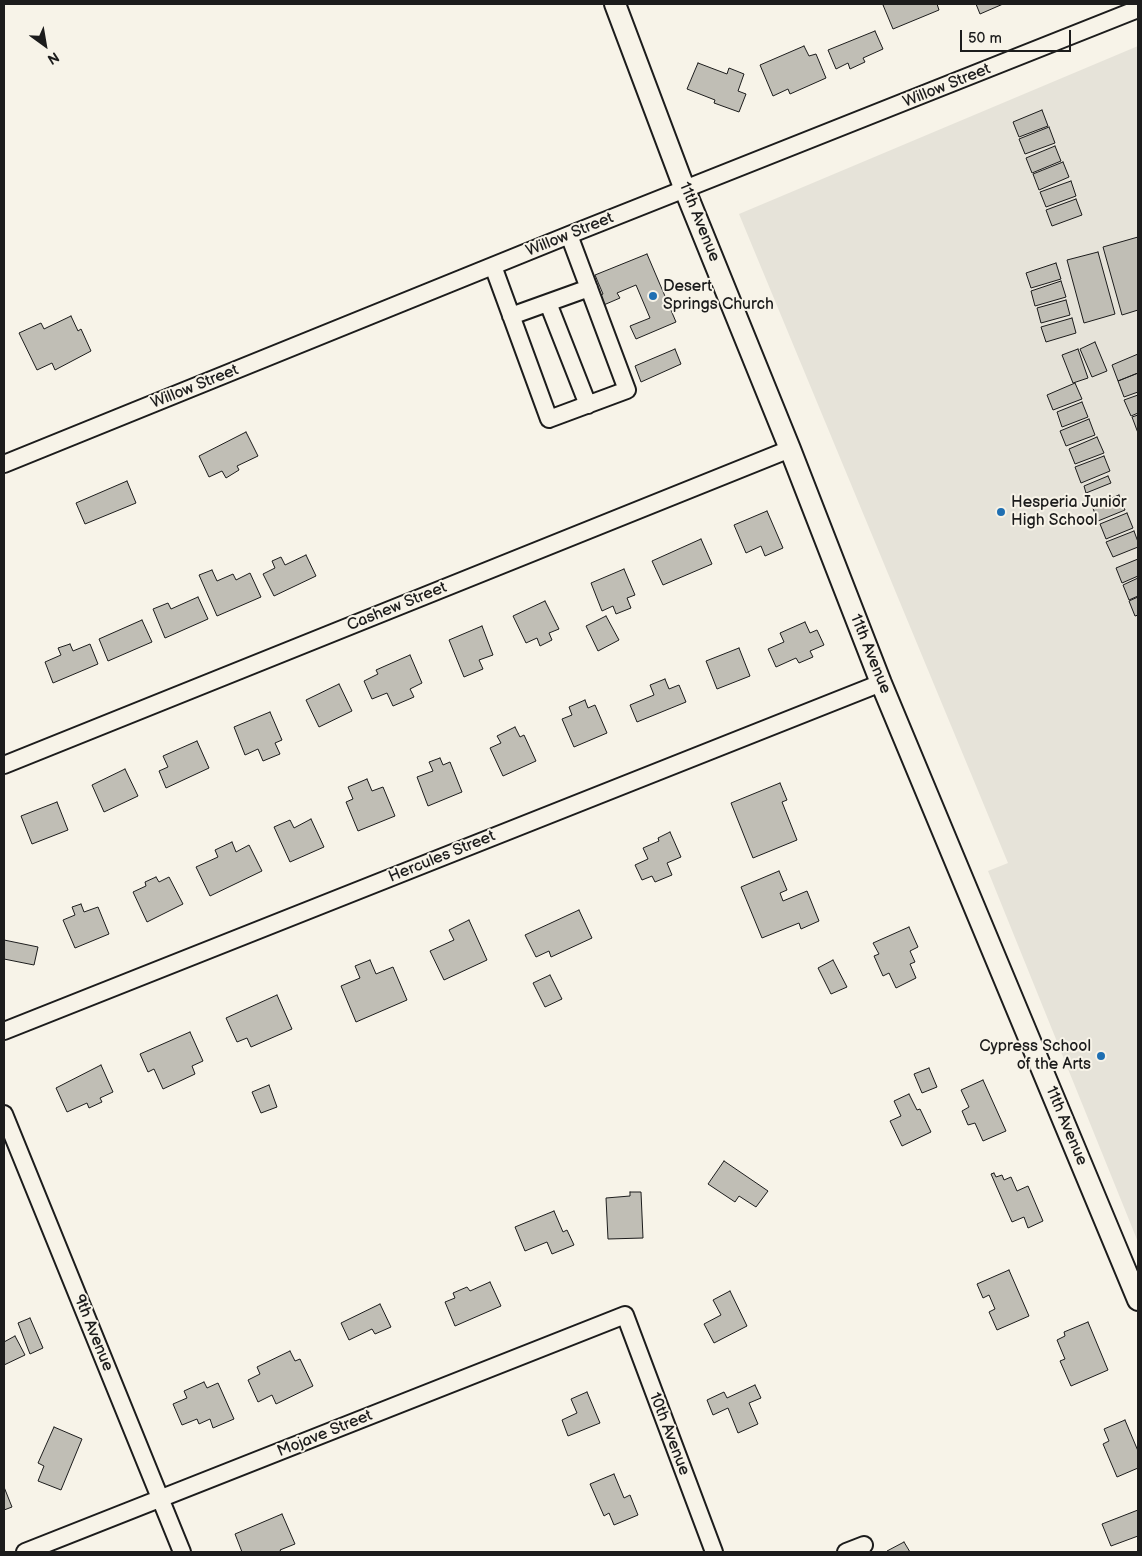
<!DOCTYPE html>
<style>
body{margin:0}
#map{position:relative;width:1142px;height:1556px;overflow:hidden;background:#f7f3e8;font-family:"Balsamiq Sans",sans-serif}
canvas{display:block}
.frame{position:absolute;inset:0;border:5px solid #1c1c1c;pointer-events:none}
.north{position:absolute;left:20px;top:20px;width:50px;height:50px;-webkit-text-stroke:4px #f7f3e8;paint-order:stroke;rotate:148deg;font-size:14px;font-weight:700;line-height:20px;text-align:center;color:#1c1c1c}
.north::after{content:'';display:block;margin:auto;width:18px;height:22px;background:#1c1c1c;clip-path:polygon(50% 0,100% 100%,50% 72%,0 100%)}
.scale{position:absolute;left:960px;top:30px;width:111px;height:22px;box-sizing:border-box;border:2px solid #1c1c1c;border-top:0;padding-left:6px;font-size:15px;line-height:18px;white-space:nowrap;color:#1c1c1c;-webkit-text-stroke:4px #f7f3e8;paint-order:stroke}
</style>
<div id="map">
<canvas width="1142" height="1556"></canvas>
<div class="frame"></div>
<div class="north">N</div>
<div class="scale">50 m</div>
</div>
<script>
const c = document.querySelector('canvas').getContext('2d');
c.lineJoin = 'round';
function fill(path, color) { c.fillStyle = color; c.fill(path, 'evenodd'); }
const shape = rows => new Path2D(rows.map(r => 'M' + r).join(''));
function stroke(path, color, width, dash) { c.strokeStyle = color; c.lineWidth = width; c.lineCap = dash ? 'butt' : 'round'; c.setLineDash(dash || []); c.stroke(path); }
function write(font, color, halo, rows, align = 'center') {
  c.font = font + ' "Balsamiq Sans",sans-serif'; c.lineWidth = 4; c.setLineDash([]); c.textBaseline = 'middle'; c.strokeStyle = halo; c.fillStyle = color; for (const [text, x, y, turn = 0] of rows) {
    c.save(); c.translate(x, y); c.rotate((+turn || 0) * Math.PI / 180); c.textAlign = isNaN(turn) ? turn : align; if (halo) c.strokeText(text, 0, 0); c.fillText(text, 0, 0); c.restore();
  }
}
fill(shape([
 [1138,46,1138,1242,988,871,1008,863,739,214]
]), '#e6e3d9');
const building = shape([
 [886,4,937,4,939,10,893,29,883,5,886,4],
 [976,4,1003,4,980,14,976,4],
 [875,31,883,49,863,58,865,62,850,69,848,63,836,69,828,50,875,31],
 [804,46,809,56,816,54,826,78,790,94,788,89,773,96,760,65,804,46],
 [698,63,727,74,729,68,744,74,738,91,746,94,739,112,714,103,715,100,687,89,698,63],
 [1042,110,1048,126,1019,137,1013,122,1042,110],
 [1049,127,1055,143,1025,154,1019,139,1049,127],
 [1055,146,1061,161,1032,173,1026,158,1055,146],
 [1063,162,1069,177,1039,190,1033,174,1063,162],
 [1071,181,1076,196,1046,207,1040,192,1071,181],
 [1076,199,1082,215,1052,226,1046,210,1076,199],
 [1138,237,1138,310,1122,315,1103,247,1138,237],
 [1098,252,1115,314,1084,323,1067,260,1098,252],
 [647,254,676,322,636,339,630,326,650,318,636,285,617,293,620,298,599,307,595,298,603,294,595,275,647,254],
 [1056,263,1061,279,1031,288,1026,273,1056,263],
 [1061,281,1066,297,1035,306,1031,291,1061,281],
 [1066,300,1070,315,1041,323,1037,308,1066,300],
 [71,316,78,331,81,329,91,351,55,370,52,363,37,370,19,333,41,323,44,329,71,316],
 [1072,318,1076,333,1046,342,1041,327,1072,318],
 [1095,342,1107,371,1092,377,1080,349,1095,342],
 [675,349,681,364,641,382,635,366,675,349],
 [1078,349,1088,378,1073,383,1062,355,1078,349],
 [1138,354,1138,373,1118,381,1112,365,1138,354],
 [1138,373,1138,392,1124,397,1118,381,1138,373],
 [1075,383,1082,399,1053,410,1047,395,1075,383],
 [1138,395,1138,413,1131,416,1124,400,1138,395],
 [1082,402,1088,417,1062,427,1057,412,1082,402],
 [1138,415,1138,433,1132,417,1138,415],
 [1089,419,1095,435,1066,446,1060,431,1089,419],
 [246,432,258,456,237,466,239,470,226,478,222,471,209,477,199,456,246,432],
 [1097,437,1104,453,1075,464,1069,449,1097,437],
 [1104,456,1110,471,1081,483,1075,467,1104,456],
 [1108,476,1111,483,1086,493,1084,486,1108,476],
 [127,481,136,503,85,524,76,503,127,481],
 [1119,495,1125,510,1098,521,1092,506,1119,495],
 [767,511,783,548,765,556,761,546,746,553,734,525,767,511],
 [1127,513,1133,528,1106,539,1100,524,1127,513],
 [1134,531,1138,542,1138,547,1113,557,1106,542,1134,531],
 [701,539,712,564,663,585,652,561,701,539],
 [306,555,316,576,274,596,263,574,275,568,272,561,281,557,285,565,306,555],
 [1138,559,1138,576,1122,583,1116,568,1138,559],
 [624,569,635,595,627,598,631,608,616,614,613,606,602,611,591,583,624,569],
 [212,570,217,581,233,574,236,580,250,573,261,597,217,616,199,575,212,570],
 [1138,578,1138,596,1129,600,1123,585,1138,578],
 [198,597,208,619,165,638,153,609,168,603,171,609,198,597],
 [1138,597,1138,615,1135,616,1129,601,1138,597],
 [545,601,559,629,549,633,552,640,540,646,537,638,526,643,513,616,545,601],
 [606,616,619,640,598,651,586,626,606,616],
 [142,620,152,642,108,661,99,639,142,620],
 [805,622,810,633,817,630,824,645,810,651,813,657,799,663,796,658,776,667,768,649,784,642,780,633,805,622],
 [482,626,493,655,479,660,483,669,464,677,449,640,482,626],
 [70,644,73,651,90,644,98,664,53,683,45,662,61,655,58,648,70,644],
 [739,648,750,676,717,689,706,661,739,648],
 [410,655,422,683,410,689,414,697,393,706,387,693,372,699,364,681,378,674,376,670,410,655],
 [665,679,669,689,679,685,686,702,637,722,630,705,654,695,650,685,665,679],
 [339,684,352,711,319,727,306,700,339,684],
 [585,700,588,708,595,705,607,733,574,747,562,719,572,715,569,707,585,700],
 [270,712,282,740,275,743,280,754,263,761,258,749,245,755,234,727,270,712],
 [515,727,520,737,524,735,536,761,503,776,490,748,501,743,497,736,515,727],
 [197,741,209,768,166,788,159,771,168,767,163,756,197,741],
 [440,758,443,765,450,762,462,792,428,806,417,777,433,771,429,762,440,758],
 [125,769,138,796,104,812,92,785,125,769],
 [367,779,372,791,383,787,395,816,358,831,346,802,353,799,348,787,367,779],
 [780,783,787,800,782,802,797,840,753,858,731,803,780,783],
 [57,802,68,830,32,844,21,816,57,802],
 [311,819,324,847,290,862,274,827,290,820,294,828,311,819],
 [670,832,681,857,667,863,672,875,655,882,652,876,642,880,635,865,648,859,643,848,659,841,658,838,670,832],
 [232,842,236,852,249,845,262,871,210,896,196,867,218,857,215,850,232,842],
 [779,871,787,890,780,893,783,901,807,891,819,921,801,929,799,923,762,938,741,887,779,871],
 [156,877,159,882,169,877,183,904,147,922,133,892,146,886,145,882,156,877],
 [81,904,84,912,98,907,109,934,75,948,63,920,75,915,72,907,81,904],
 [579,910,592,938,551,957,549,951,536,957,525,935,579,910],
 [469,920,487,960,444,980,430,951,454,940,449,930,469,920],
 [909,927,918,947,910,951,915,962,910,964,916,978,896,988,889,973,883,976,874,956,879,954,873,943,909,927],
 [4,940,38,947,34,965,4,959,4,940],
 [370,960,376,974,393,967,407,1000,356,1022,341,986,360,978,355,966,370,960],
 [833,960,847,987,831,994,818,968,833,960],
 [550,975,562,999,545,1007,533,983,550,975],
 [277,995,292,1029,251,1047,247,1038,237,1042,226,1018,277,995],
 [190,1032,203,1061,192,1066,195,1074,163,1089,154,1069,148,1072,140,1054,190,1032],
 [101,1065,113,1092,100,1098,102,1102,89,1108,87,1103,67,1112,56,1088,101,1065],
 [929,1068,937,1087,922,1093,914,1074,929,1068],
 [983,1080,1006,1131,983,1141,975,1123,968,1125,962,1111,969,1107,961,1090,983,1080],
 [269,1085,277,1107,261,1113,252,1092,269,1085],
 [909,1094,917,1110,920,1109,931,1132,902,1146,890,1121,901,1116,894,1101,909,1094],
 [724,1161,768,1191,756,1207,739,1196,735,1202,708,1184,724,1161],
 [994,1173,996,1177,1002,1175,1004,1180,1011,1177,1017,1191,1028,1186,1043,1221,1028,1228,1024,1217,1012,1222,991,1174,994,1173],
 [630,1192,641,1192,643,1238,608,1239,606,1198,630,1196,630,1192],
 [554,1211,563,1232,567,1230,574,1245,552,1254,547,1242,525,1251,515,1227,554,1211],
 [1009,1270,1029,1316,997,1330,989,1312,995,1309,989,1295,983,1298,977,1284,1009,1270],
 [490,1282,501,1306,455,1326,445,1302,455,1298,453,1293,467,1287,470,1291,490,1282],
 [730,1291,747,1326,714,1343,704,1324,721,1315,713,1300,730,1291],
 [380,1304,391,1327,375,1334,372,1329,349,1340,341,1323,380,1304],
 [30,1318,43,1348,30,1354,18,1323,30,1318],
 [1088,1322,1108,1370,1071,1386,1060,1361,1065,1359,1057,1340,1065,1336,1064,1332,1088,1322],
 [15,1336,25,1355,4,1365,4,1342,15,1336],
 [290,1351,295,1361,300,1359,313,1386,276,1404,272,1395,258,1402,248,1380,260,1374,257,1367,290,1351],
 [204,1382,207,1388,218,1383,234,1419,213,1428,210,1419,199,1424,197,1419,182,1425,173,1404,187,1398,184,1391,204,1382],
 [755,1385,761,1398,749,1403,758,1424,738,1433,728,1408,713,1415,707,1400,724,1392,727,1398,755,1385],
 [587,1392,600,1423,568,1436,562,1420,577,1413,571,1399,587,1392],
 [1125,1420,1138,1451,1138,1468,1117,1477,1103,1444,1109,1441,1104,1429,1125,1420],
 [54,1427,82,1439,61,1490,38,1481,44,1466,38,1463,54,1427],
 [614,1474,624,1498,630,1495,638,1515,614,1525,609,1513,604,1516,590,1484,614,1474],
 [4,1487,12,1507,4,1510,4,1487],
 [1138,1510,1138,1536,1111,1546,1102,1524,1138,1510],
 [282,1514,295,1544,280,1550,281,1552,242,1552,235,1534,282,1514],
 [904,1542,910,1552,888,1552,887,1551,904,1542]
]);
fill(building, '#c0beb5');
stroke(building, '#1c1c1c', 1);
const minor = shape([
 [493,266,549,419,627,390,569,235],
 [548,303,588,405],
 [511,316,589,288],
 [4,464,569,235,1138,9],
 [4,765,790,449],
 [4,1031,881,683],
 [4,1114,182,1552],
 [25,1552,625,1315,714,1552],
 [846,1552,864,1545]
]);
const major = shape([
 [615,4,685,190,790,449,881,683,1138,1300]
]);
stroke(minor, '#1c1c1c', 20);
stroke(major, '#1c1c1c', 24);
stroke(minor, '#f7f3e8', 16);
stroke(major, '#f7f3e8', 20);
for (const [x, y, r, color] of [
 [653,296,5,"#1f6fb2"],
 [1001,512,5,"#1f6fb2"],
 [1101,1056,5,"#1f6fb2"]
]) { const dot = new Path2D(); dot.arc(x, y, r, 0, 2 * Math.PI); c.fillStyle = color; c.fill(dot); stroke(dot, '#f7f3e8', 2); }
write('16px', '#1c1c1c', '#f7f3e8', [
 ["Willow Street",947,86,-22],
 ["11th Avenue",699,222,68],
 ["Willow Street",570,235,-22],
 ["Willow Street",195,387,-22],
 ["Cashew Street",397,607,-22],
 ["11th Avenue",870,654,68],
 ["Hercules Street",442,857,-22],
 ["11th Avenue",1066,1126,67],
 ["9th Avenue",93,1333,68],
 ["Mojave Street",325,1434,-22],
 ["10th Avenue",669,1434,69]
]);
write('16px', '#1c1c1c', '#f7f3e8', [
 ["Desert",663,287],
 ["Springs Church",663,305],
 ["Hesperia Junior",1011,503],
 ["High School",1011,521],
 ["Cypress School",1091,1047,"right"],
 ["of the Arts",1091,1065,"right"]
], 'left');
</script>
